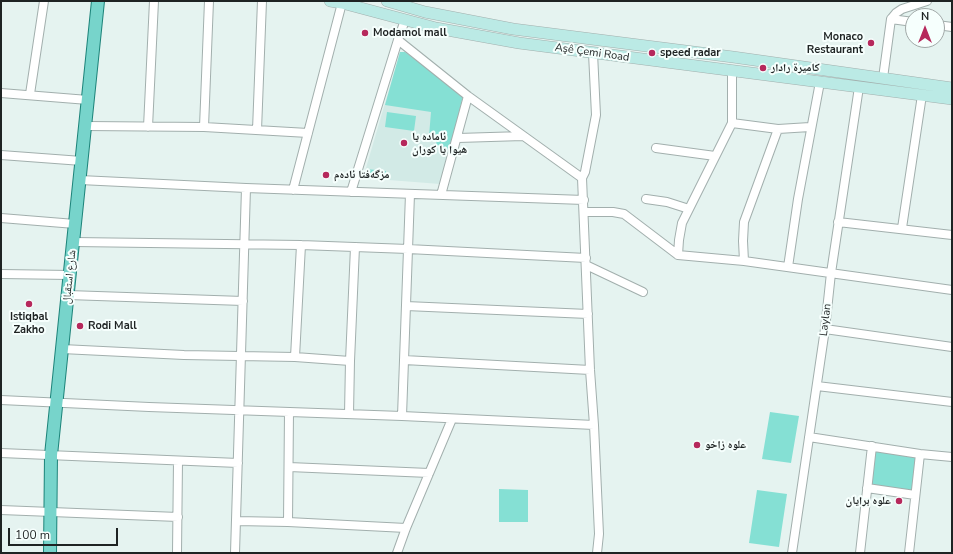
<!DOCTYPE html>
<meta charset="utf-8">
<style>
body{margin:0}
#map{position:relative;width:953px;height:554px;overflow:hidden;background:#e5f3f0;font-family:"Nunito Sans",sans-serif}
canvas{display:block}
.frame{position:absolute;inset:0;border:2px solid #1e2323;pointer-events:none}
.north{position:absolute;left:905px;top:8px;width:40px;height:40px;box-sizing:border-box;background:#f6fffd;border:1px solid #a0a7a6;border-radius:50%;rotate:0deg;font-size:11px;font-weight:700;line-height:16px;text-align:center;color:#1e2323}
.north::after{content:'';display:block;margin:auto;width:14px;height:18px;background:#b6285c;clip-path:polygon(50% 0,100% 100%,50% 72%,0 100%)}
.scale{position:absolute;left:8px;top:528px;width:110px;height:18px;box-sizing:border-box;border:2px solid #1e2323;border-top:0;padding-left:5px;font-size:12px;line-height:14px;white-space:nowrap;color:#1e2323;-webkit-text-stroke:3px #f6fffd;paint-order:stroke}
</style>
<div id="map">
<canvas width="953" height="554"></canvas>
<div class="frame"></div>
<div class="north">N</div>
<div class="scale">100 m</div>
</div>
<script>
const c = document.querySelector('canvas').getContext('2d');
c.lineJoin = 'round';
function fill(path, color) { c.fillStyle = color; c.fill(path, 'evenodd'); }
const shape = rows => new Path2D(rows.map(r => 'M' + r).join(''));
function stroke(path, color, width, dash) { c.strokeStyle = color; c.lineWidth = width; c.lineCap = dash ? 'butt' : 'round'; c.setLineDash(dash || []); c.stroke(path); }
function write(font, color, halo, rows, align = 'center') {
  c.font = font + ' "Nunito Sans","Noto Naskh Arabic",sans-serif'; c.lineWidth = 4; c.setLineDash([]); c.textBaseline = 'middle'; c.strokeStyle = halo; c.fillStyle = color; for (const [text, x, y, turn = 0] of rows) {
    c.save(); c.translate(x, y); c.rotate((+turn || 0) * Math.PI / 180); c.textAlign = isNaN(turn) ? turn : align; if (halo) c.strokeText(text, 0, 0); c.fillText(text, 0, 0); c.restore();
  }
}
fill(shape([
 [400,52,405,52,463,96,442,181,440,184,363,178]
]), '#d2eae6');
fill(shape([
 [400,52,405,52,463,96,450,149,436,146,437,137,429,136,431,112,385,105],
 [387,112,416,116,414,131,385,127],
 [366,169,386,171,385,180,363,178],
 [770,412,799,416,791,463,762,459],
 [875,450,916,457,912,492,870,486],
 [499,489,528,490,528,522,499,522],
 [757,490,787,494,779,547,749,543]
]), '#85e0d4');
const street = shape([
 [891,19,913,22],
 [937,25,952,27],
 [398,40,468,96,582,178],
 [593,53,596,115,585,172,582,178,590,370,594,425,599,534,597,553],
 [883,78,891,19,896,13,902,9,927,1],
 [1,93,88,100],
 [30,94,44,1],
 [732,123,778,129,810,127],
 [86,126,204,127,308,133],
 [148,127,154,1],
 [204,127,209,1],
 [257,130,262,1],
 [458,138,523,136],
 [656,148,715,156],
 [1,155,82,161],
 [80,180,246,188,584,200],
 [293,190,342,3],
 [351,192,398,40,405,20],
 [441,195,468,96],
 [646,199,667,202,689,209],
 [584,212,613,212,624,214,678,255,744,261,952,290],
 [1,218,75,224],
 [838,222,952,235],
 [902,228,922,95],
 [74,242,301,245,408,249,586,258],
 [678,255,679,240,682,223,732,123,732,71],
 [744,261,743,241,744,222,778,129],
 [586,265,643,292],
 [788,267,798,199,820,82],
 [1,274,70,275],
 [68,295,243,301],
 [406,306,588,314],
 [825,329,952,347],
 [62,349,184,355,295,357,350,361],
 [295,357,301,245],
 [404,360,590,370],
 [817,386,952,402],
 [1,400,149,407,402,416,594,425],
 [349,414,350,361,355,247],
 [402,416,410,194],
 [809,437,920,454,952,457],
 [1,453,238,463],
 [289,467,429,473],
 [867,488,915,495],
 [1,510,178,517],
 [236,521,288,522,406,528],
 [288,522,289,412],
 [177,553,178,461],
 [235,553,246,188],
 [397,553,406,528,452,419],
 [792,553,825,329,831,273,859,87],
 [860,553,872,446],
 [909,553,920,454]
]);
const secondary = shape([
 [330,1,342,3,436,28,519,43,952,99],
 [387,1,425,12,513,29,733,57,952,88]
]);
const primary = shape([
 [50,553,51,455,98,1]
]);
stroke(street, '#a2afad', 10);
stroke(secondary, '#a2afad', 12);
stroke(primary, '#1d847a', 14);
stroke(street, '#fff', 8);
stroke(secondary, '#bbeae5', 11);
stroke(primary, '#77d4cb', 12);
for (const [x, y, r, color] of [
 [365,33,4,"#b6285c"],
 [871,43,4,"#b6285c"],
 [652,53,4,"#b6285c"],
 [763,68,4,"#b6285c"],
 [404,143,4,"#b6285c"],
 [326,175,4,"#b6285c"],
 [29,304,4,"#b6285c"],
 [80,326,4,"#b6285c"],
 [697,445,4,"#b6285c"],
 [899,501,4,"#b6285c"]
]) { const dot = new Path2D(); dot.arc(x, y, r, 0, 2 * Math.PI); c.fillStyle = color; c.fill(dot); stroke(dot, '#f6fffd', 1.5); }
write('bold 11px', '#1e2323', '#f6fffd', [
 ["Modamol mall",373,33],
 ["Monaco",863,37,"right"],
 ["Restaurant",863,50,"right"],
 ["speed radar",660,53],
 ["كاميرة رادار",771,68],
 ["ئاماده یا",412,137],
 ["هیوا یا کوران",412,150],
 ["مزگەفتا ئادەم",334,175],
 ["Istiqbal",29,317,"center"],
 ["Zakho",29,330,"center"],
 ["Rodi Mall",88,326],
 ["علوه زاخو",705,445],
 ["علوه برايان",891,501,"right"]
], 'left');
write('11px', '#1e2323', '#f6fffd', [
 ["Aşê Çemi Road",592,53,8],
 ["شارع استقبال",70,277,-84],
 ["Laylan",826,320,-83]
]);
</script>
